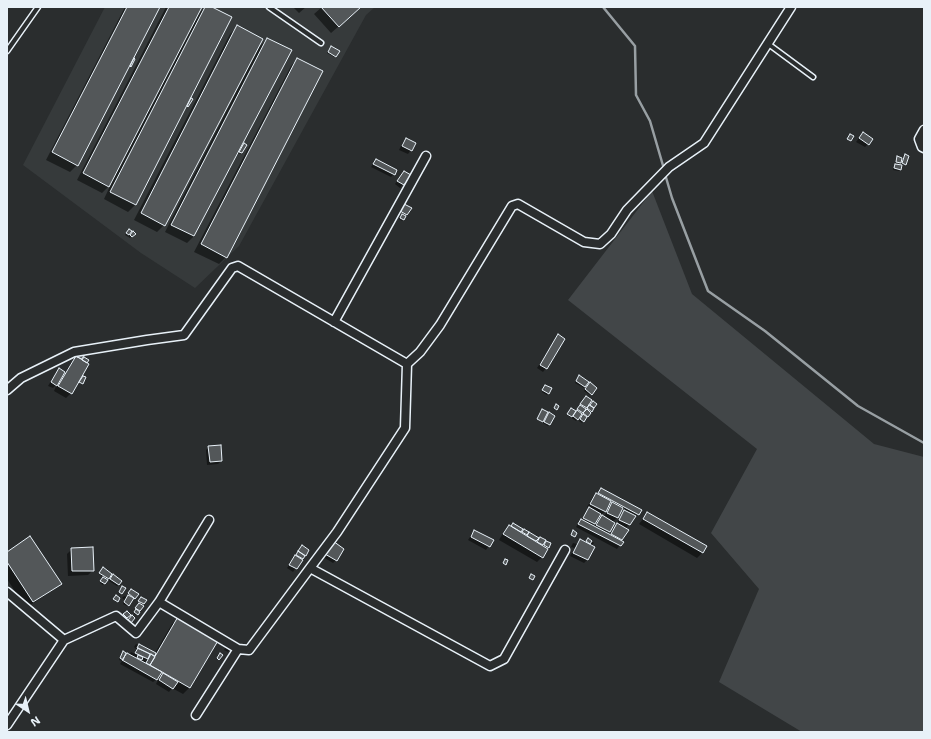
<!DOCTYPE html>
<style>
body{margin:0}
#map{position:relative;width:931px;height:739px;overflow:hidden;background:#2a2d2e;font-family:"Shantell Sans",sans-serif}
canvas{display:block}
.frame{position:absolute;inset:0;border:8px solid #e8f1f8;pointer-events:none}
.north{position:absolute;left:8px;top:691px;width:40px;height:40px;-webkit-text-stroke:3px #2a2d2e;paint-order:stroke;rotate:145deg;font-size:11px;font-weight:700;line-height:16px;text-align:center;color:#e8f1f8}
.north::after{content:'';display:block;margin:auto;width:14px;height:18px;background:#e8f1f8;clip-path:polygon(50% 0,100% 100%,50% 72%,0 100%)}
</style>
<div id="map">
<canvas width="931" height="739"></canvas>
<div class="frame"></div>
<div class="north">N</div>
</div>
<script>
const c = document.querySelector('canvas').getContext('2d');
c.lineJoin = 'round';
function fill(path, color) { c.fillStyle = color; c.fill(path, 'evenodd'); }
const shape = rows => new Path2D(rows.map(r => 'M' + r).join(''));
function stroke(path, color, width, dash) { c.strokeStyle = color; c.lineWidth = width; c.lineCap = dash ? 'butt' : 'round'; c.setLineDash(dash || []); c.stroke(path); }
fill(shape([
 [105,7,375,7,366,15,239,246,195,288,141,253,23,165]
]), '#363a3b');
fill(shape([
 [652,191,692,294,874,444,924,457,924,732,802,732,719,682,759,589,711,533,757,449,568,300]
]), '#424648');
fill(shape([
 [125,7,159,7,77,165,70,172,46,160],
 [166,7,201,7,198,14,205,7,210,7,188,102,191,99,187,106,186,106,135,205,128,212,104,199,111,184,102,193,77,180],
 [293,7,306,7,299,13],
 [322,7,361,7,331,33,314,14],
 [237,27,257,49,267,39,240,149,244,145,241,153,240,154,237,153,194,236,187,243,165,232,254,57,252,57,164,225,157,232,134,220,230,34],
 [330,48,336,56,334,57,327,53],
 [297,59,226,257,219,264,194,252,291,66],
 [863,133,868,144,865,147,856,142],
 [406,139,415,144,408,154,399,150,403,142],
 [376,160,394,174,391,177,371,167],
 [895,165,900,170,899,171,893,170],
 [404,172,409,175,400,188,395,184],
 [403,206,410,208,402,221,399,219,402,215,399,213],
 [129,230,134,234,130,238,125,235],
 [558,336,546,368,543,372,537,368],
 [79,355,88,360,71,393,66,398,54,391,57,384,53,388,48,386,56,373,59,370,65,373,71,363],
 [578,378,588,382,584,388,575,383],
 [590,384,592,394,590,395,584,391,585,389,584,389],
 [544,387,548,393,547,395,542,392],
 [585,398,591,400,586,409,593,402,596,404,582,423,579,421,583,415,582,414,587,410,585,409,576,421,567,415,571,409,576,411],
 [548,415,549,424,548,426,543,423],
 [209,447,221,461,218,464,207,465,206,450],
 [602,489,640,510,625,529,627,530,621,541,622,542,617,549,576,527,589,508,587,507,593,497,596,494,597,495],
 [608,509,604,517,602,516,597,521,594,527,592,526,596,522,600,514,601,515],
 [621,510,624,512,617,523,618,524,609,535,607,534,614,523,612,522,617,518],
 [647,514,705,547,702,553,697,558,639,524],
 [513,524,537,538,534,542,537,543,538,540,542,544,541,546,544,547,545,544,548,547,542,557,537,562,499,540,504,531,509,526,511,528],
 [474,531,492,541,486,550,468,540],
 [588,539,594,543,591,546,594,547,587,560,584,563,570,556,575,548,571,547,573,543,577,544,580,540,585,543],
 [333,543,336,560,333,563,323,557],
 [301,548,308,550,293,572,287,568],
 [72,549,93,570,88,575,68,576,67,554],
 [7,553,60,583,53,590,26,608,7,579],
 [102,570,108,578,103,585,100,583,104,578,99,574],
 [112,577,119,585,117,586,109,581],
 [132,590,134,598,127,606,123,604,125,600,122,598,124,596,127,597,129,596,127,595],
 [140,599,145,600,136,615,134,614,139,604,138,603],
 [179,617,190,687,183,694,172,688,169,692,156,684,158,680,157,679,153,682,120,664,122,661,119,660,122,654,123,658,127,654,129,655,131,652,135,654,137,650,134,647,136,644,155,653,172,624],
 [226,646,231,647,228,652,224,650]
]), '#0007');
stroke(shape([
 [603,7,635,46,636,95,650,121,664,169],
 [665,174,672,198,708,291,765,331,858,406,924,443]
]), '#989fa3', 2.5);
const building = shape([
 [127,7,160,7,78,166,52,152,127,7],
 [169,7,202,7,109,187,83,173,169,7],
 [205,7,212,7,232,17,136,205,110,192,205,7],
 [321,7,361,7,339,27,321,7],
 [237,25,263,39,165,226,141,213,237,25],
 [267,38,292,50,194,236,171,225,267,38],
 [331,46,340,51,336,57,328,52,331,46],
 [134,58,135,59,131,67,130,66,134,58],
 [297,58,323,71,227,258,201,244,297,58],
 [191,98,193,99,188,107,187,106,191,98],
 [863,132,873,139,869,145,859,138,863,132],
 [850,134,854,136,851,141,847,139,850,134],
 [406,138,416,143,412,151,402,146,406,138],
 [244,143,247,145,242,153,239,152,244,143],
 [905,154,909,156,906,165,902,163,905,154],
 [897,156,902,158,901,163,896,162,897,156],
 [376,159,397,170,395,175,373,164,376,159],
 [895,164,902,165,901,170,894,168,895,164],
 [404,171,411,175,404,185,397,181,404,171],
 [404,204,412,208,407,215,400,211,404,204],
 [402,214,406,216,404,220,400,218,402,214],
 [129,229,132,231,129,235,126,233,129,229],
 [133,231,136,234,132,237,130,235,133,231],
 [558,334,565,339,547,369,540,365,558,334],
 [80,353,84,355,82,359,77,357,80,353],
 [76,356,89,364,72,394,58,386,76,356],
 [84,357,89,360,87,363,82,360,84,357],
 [59,368,65,372,57,386,51,382,59,368],
 [579,375,589,382,585,387,576,381,579,375],
 [83,376,86,377,83,384,79,382,83,376],
 [590,382,597,388,592,395,585,389,590,382],
 [545,385,552,388,549,394,542,390,545,385],
 [586,396,592,400,587,408,580,404,586,396],
 [593,401,597,404,594,408,590,405,593,401],
 [556,404,559,406,557,410,554,408,556,404],
 [580,405,586,409,583,413,577,409,580,405],
 [589,405,594,408,592,412,587,408,589,405],
 [571,408,576,411,572,417,567,414,571,408],
 [542,409,548,412,543,422,537,419,542,409],
 [587,409,591,413,588,417,583,413,587,409],
 [577,410,582,414,578,420,573,416,577,410],
 [549,412,555,416,550,425,544,422,549,412],
 [583,414,587,417,584,422,580,419,583,414],
 [221,445,222,461,210,462,208,446,221,445],
 [601,488,642,510,639,515,598,493,601,488],
 [596,493,611,501,606,512,590,504,596,493],
 [612,502,623,508,618,518,607,513,612,502],
 [589,507,601,514,595,524,583,518,589,507],
 [624,510,636,516,630,525,619,520,624,510],
 [647,512,707,546,703,553,643,519,647,512],
 [602,515,615,523,610,532,596,525,602,515],
 [581,519,624,542,621,546,578,524,581,519],
 [513,523,523,529,521,532,511,526,513,523],
 [617,523,629,530,622,540,611,534,617,523],
 [509,525,548,549,543,558,503,534,509,525],
 [524,529,529,532,527,535,522,532,524,529],
 [474,530,494,540,490,547,471,537,474,530],
 [573,530,577,533,575,537,571,535,573,530],
 [529,532,539,538,536,541,527,536,529,532],
 [30,536,62,584,33,602,7,562,7,552,30,536],
 [540,537,546,540,543,545,537,542,540,537],
 [588,538,592,541,590,544,586,541,588,538],
 [580,539,595,547,588,560,573,553,580,539],
 [333,541,344,549,337,561,325,554,333,541],
 [546,541,551,543,549,548,544,545,546,541],
 [302,545,309,550,306,556,298,551,302,545],
 [93,547,94,571,72,571,71,548,93,547],
 [298,551,305,556,303,559,296,555,298,551],
 [295,555,303,560,297,569,289,565,295,555],
 [505,559,508,560,506,565,503,563,505,559],
 [103,567,112,574,109,579,99,573,103,567],
 [113,574,122,581,119,585,110,579,113,574],
 [531,574,535,576,533,580,529,578,531,574],
 [103,577,108,580,105,584,100,581,103,577],
 [122,586,126,588,122,594,119,592,122,586],
 [131,589,139,594,135,599,128,593,131,589],
 [116,595,120,598,118,602,113,599,116,595],
 [128,595,134,598,129,606,124,602,128,595],
 [141,597,147,600,144,604,138,601,141,597],
 [139,603,144,606,140,611,135,608,139,603],
 [136,609,140,612,138,615,134,612,136,609],
 [127,611,131,615,127,618,123,614,127,611],
 [132,615,135,618,131,623,128,620,132,615],
 [179,615,219,639,190,688,150,665,179,615],
 [139,644,156,653,155,656,137,648,139,644],
 [138,648,150,654,148,659,135,653,138,648],
 [123,651,126,653,123,660,120,658,123,651],
 [127,653,162,672,157,680,122,660,127,653],
 [220,653,223,655,219,660,217,658,220,653],
 [151,654,155,657,150,665,146,663,151,654],
 [138,655,143,657,142,660,137,658,138,655],
 [163,673,178,682,173,689,159,680,163,673]
]);
fill(building, '#535759');
stroke(building, '#e8f1f8', 1);
const service = shape([
 [269,7,321,43],
 [767,43,813,77],
 [7,51,38,7]
]);
const minor = shape([
 [924,130,919,139,922,147,924,148],
 [334,322,426,156],
 [7,390,21,378,74,352,147,340,184,335,232,268,238,266,407,364,420,352,440,325,512,206,518,204,584,242,600,244,611,234,627,210,669,167,704,143,791,7],
 [310,568,490,666,504,659,565,550],
 [7,592,64,640],
 [159,602,238,649],
 [196,715,238,649,249,650,310,568,337,532,405,428,407,364],
 [7,725,64,640,116,616,136,633,159,602,209,520]
]);
stroke(service, '#e8f1f8', 7);
stroke(minor, '#e8f1f8', 11);
stroke(service, '#2a2d2e', 4);
stroke(minor, '#2a2d2e', 8);
</script>
